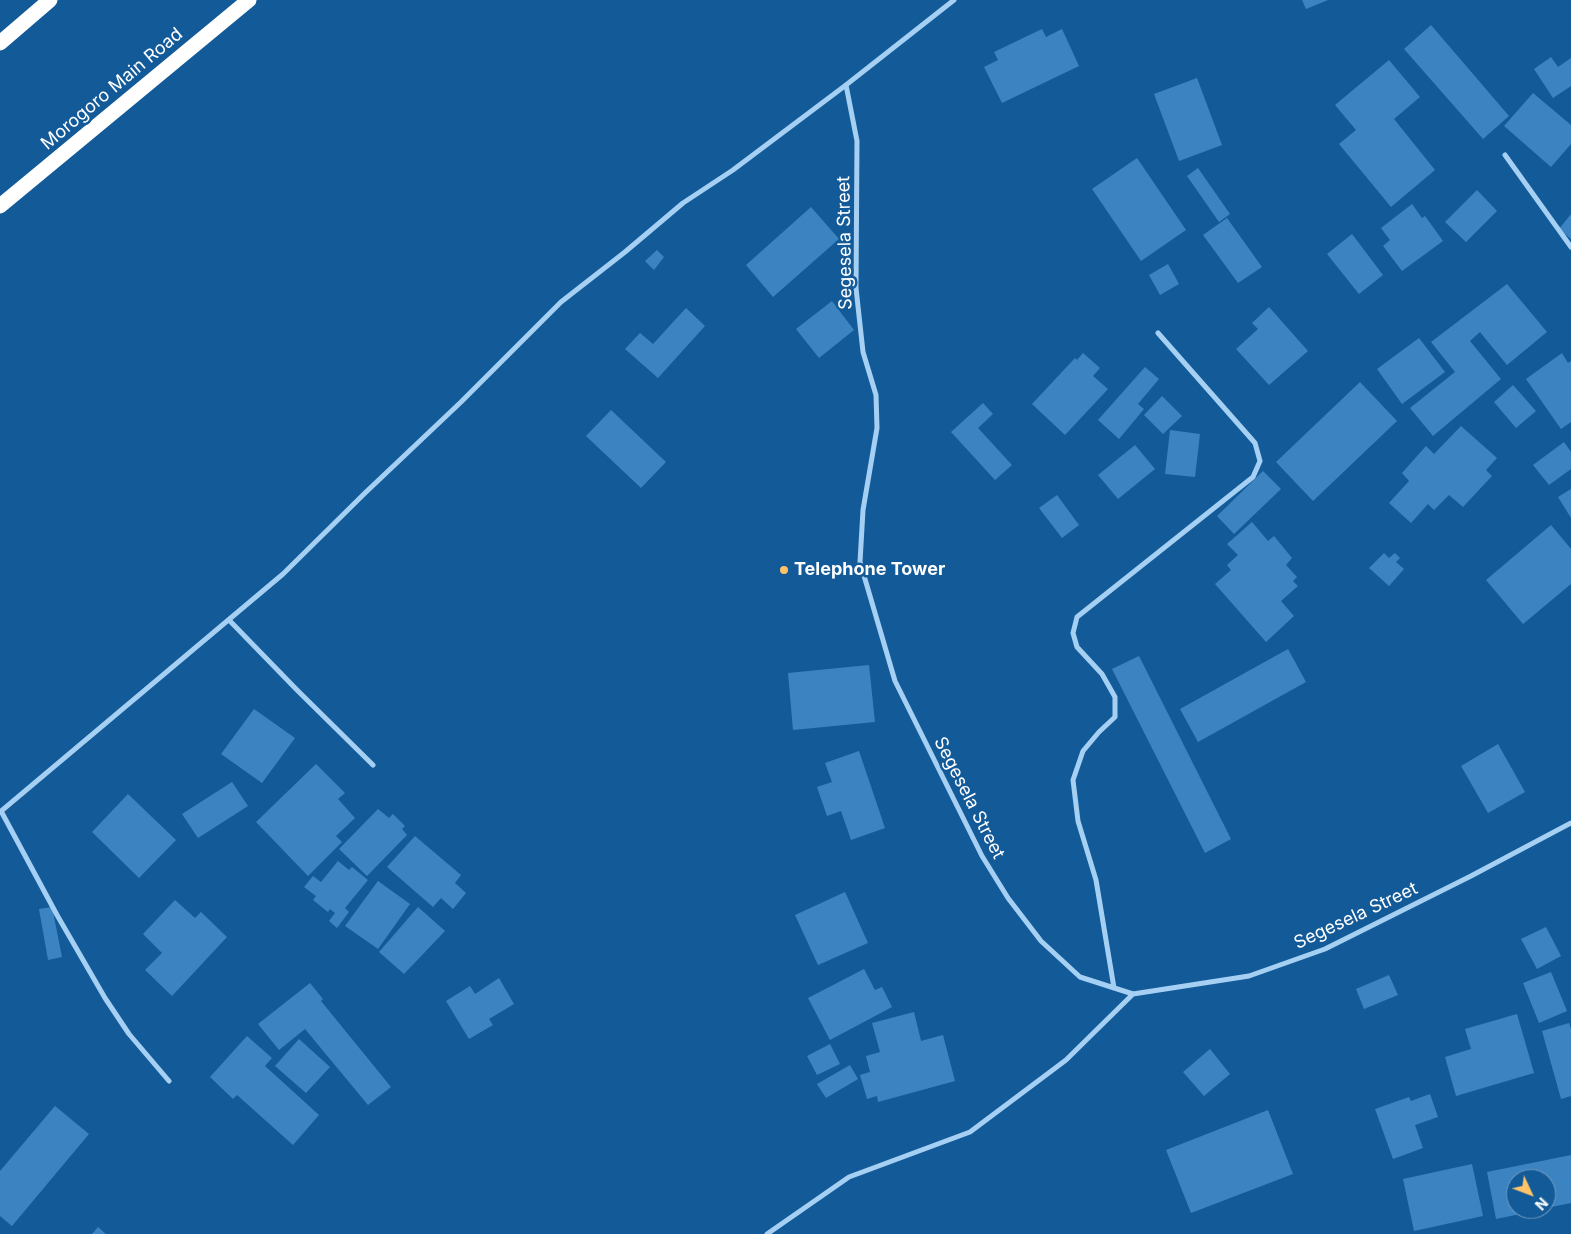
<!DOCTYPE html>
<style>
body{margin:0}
#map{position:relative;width:1571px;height:1234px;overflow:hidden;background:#135a99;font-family:Inter,sans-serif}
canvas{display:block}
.north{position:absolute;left:1506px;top:1169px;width:50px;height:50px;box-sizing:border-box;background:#135a99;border:1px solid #719cc2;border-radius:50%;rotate:133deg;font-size:14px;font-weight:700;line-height:20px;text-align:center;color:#fff}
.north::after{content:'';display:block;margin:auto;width:18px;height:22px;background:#ffc468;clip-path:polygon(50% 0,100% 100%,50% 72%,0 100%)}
</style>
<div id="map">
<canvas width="1571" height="1234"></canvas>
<div class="north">N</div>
</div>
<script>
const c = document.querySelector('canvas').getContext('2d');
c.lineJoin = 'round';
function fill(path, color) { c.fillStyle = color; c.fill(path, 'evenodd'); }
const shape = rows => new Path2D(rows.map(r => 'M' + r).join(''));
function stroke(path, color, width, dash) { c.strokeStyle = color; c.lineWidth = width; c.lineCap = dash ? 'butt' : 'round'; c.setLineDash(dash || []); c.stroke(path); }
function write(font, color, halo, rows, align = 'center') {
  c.font = font + ' Inter,sans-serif'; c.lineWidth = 5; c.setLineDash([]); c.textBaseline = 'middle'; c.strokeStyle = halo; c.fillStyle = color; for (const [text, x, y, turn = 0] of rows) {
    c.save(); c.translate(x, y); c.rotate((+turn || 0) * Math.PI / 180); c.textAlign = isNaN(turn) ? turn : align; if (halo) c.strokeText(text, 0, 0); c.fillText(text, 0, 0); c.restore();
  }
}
fill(shape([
 [1302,0,1328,0,1306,9],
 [1431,25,1509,116,1483,139,1404,49],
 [1042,29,1046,37,1062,29,1079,66,1002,103,984,67,998,60,994,52],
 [1551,57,1558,67,1571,58,1571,86,1553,98,1534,69],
 [1389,60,1420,97,1394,119,1435,170,1391,207,1339,144,1356,130,1335,105],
 [1197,78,1222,145,1179,161,1154,94],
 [1533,93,1571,125,1571,144,1551,167,1504,126],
 [1137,158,1186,230,1141,261,1092,189],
 [1198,168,1230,214,1219,222,1187,176],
 [1477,190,1497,211,1466,242,1445,222],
 [1412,204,1422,218,1425,216,1443,241,1402,271,1383,246,1390,240,1381,228],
 [811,207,839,239,773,297,746,265],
 [1571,214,1571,239,1559,229],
 [1227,218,1262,267,1238,283,1203,235],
 [1352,234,1383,275,1359,294,1327,254],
 [657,250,664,257,654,270,645,261],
 [1168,264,1179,284,1160,295,1149,275],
 [1507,284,1547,332,1507,365,1480,332,1470,341,1501,379,1433,436,1410,408,1455,372,1431,342],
 [832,301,854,330,819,358,796,329],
 [1269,307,1308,351,1269,385,1236,349,1258,329,1252,323],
 [686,308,705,326,658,378,625,349,640,333,653,344],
 [1419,338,1445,372,1402,404,1377,369],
 [1083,353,1100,368,1093,376,1108,389,1065,435,1032,404,1075,358,1077,360],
 [1562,353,1568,363,1571,361,1571,422,1561,429,1526,379],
 [1145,367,1159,379,1138,404,1144,409,1119,439,1098,420],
 [1360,382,1397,421,1313,501,1276,462],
 [1513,385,1536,411,1516,428,1494,402],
 [1162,396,1182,416,1163,434,1144,415],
 [983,403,993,414,978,428,1012,465,995,480,951,432],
 [611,410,666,462,641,488,586,436],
 [1461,426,1497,458,1486,470,1492,476,1463,507,1449,495,1434,510,1428,504,1411,523,1389,503,1409,481,1402,473,1426,446,1434,454],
 [1170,430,1200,434,1195,477,1165,474],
 [1564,442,1571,452,1571,469,1549,485,1533,465],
 [1135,445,1155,469,1118,499,1098,475],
 [1263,471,1281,489,1234,534,1217,516],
 [1571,489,1571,518,1558,497],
 [1057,495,1079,525,1062,538,1039,508],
 [1252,522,1268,541,1274,536,1292,558,1286,565,1297,577,1293,581,1298,586,1281,601,1294,616,1266,642,1215,584,1231,570,1227,565,1238,555,1227,544],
 [1551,525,1571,549,1571,584,1523,624,1486,580],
 [1384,553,1389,558,1395,553,1400,558,1396,562,1404,569,1389,586,1369,568],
 [1288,649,1306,682,1198,742,1180,709],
 [1139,656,1231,839,1205,853,1112,669],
 [869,665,875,722,793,730,788,673],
 [254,709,295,738,262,783,221,754],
 [1498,744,1525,792,1488,813,1461,766],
 [859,751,885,828,851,840,841,811,827,816,817,787,832,782,825,763],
 [316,764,345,793,338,799,355,818,336,836,342,842,308,876,256,822],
 [232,782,248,806,198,838,182,814],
 [128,794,176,840,139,878,92,832],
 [378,809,389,818,393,814,405,826,402,829,407,835,367,876,339,849],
 [415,836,461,875,455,883,466,893,453,909,441,898,433,907,387,867],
 [338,861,349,870,352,867,368,880,345,908,349,912,337,928,329,921,335,913,330,909,328,912,313,900,316,896,304,887,313,876,321,882],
 [378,881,410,904,378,949,345,926],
 [845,892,868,943,818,965,795,915],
 [175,900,195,918,201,912,227,937,172,996,145,970,162,953,143,934],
 [52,907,62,957,48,960,39,909],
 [418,907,445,931,404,974,379,952],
 [1546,927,1561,956,1537,969,1521,939],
 [864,969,875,990,882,987,892,1007,830,1040,808,998],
 [1551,972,1567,1011,1539,1023,1523,983],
 [1389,975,1398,995,1364,1009,1356,989],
 [499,978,514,1004,489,1019,493,1025,469,1039,446,1001,470,986,475,994],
 [310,983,323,999,321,1001,391,1087,368,1105,305,1029,279,1050,258,1024],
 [914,1012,921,1041,943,1035,955,1081,878,1102,877,1096,867,1099,860,1075,870,1072,866,1056,880,1052,872,1023],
 [1517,1014,1534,1073,1456,1096,1445,1057,1471,1049,1465,1029],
 [1569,1023,1571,1029,1571,1096,1561,1099,1542,1031],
 [247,1036,272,1058,265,1066,319,1115,293,1145,237,1095,233,1099,210,1077],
 [299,1039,330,1067,306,1093,275,1066],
 [830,1044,840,1064,817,1075,807,1056],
 [1210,1049,1230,1074,1204,1096,1183,1072],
 [850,1065,858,1079,826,1098,817,1084],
 [1430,1094,1438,1117,1415,1125,1423,1148,1393,1159,1375,1109,1409,1097,1411,1101],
 [55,1106,89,1134,12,1226,0,1216,0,1171],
 [1268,1110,1293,1174,1191,1213,1166,1150],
 [1571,1155,1571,1203,1546,1208,1546,1179,1516,1179,1516,1209,1540,1210,1496,1219,1487,1172],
 [1472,1164,1483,1216,1414,1231,1403,1179],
 [98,1227,106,1234,92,1234]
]), '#3c84c1');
stroke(shape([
 [846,85,857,141,856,288,863,352,876,395,877,428,863,510,860,562,895,681,982,856,1008,898,1041,941,1080,977,1133,994,1249,976,1325,949,1471,876,1571,823],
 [1505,155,1571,247],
 [229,620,297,690,373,765],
 [1,811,57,915,105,998,129,1034,169,1081],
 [0,812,283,574,365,493,461,402,561,302,625,252,683,203,733,170,846,85,954,0],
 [1114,988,1096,880,1078,821,1073,780,1083,751,1099,732,1115,717,1115,697,1102,674,1077,647,1073,633,1077,617,1253,477,1260,461,1255,443,1158,333],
 [767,1234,849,1177,970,1132,1066,1060,1133,994]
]), '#a5d0f3', 5);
stroke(shape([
 [0,43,50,0],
 [0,206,249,0]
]), '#fff', 15);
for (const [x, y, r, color] of [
 [784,570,5,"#ffc468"]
]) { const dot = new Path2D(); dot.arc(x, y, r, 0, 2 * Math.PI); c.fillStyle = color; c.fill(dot); stroke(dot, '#135a99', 2); }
write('18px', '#fff', '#135a99', [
 ["Morogoro Main Road",112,89,-40],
 ["Segesela Street",845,243,-91],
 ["Segesela Street",969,798,63],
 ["Segesela Street",1356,916,-25]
]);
write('bold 18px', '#fff', '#135a99', [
 ["Telephone Tower",794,570]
], 'left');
</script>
